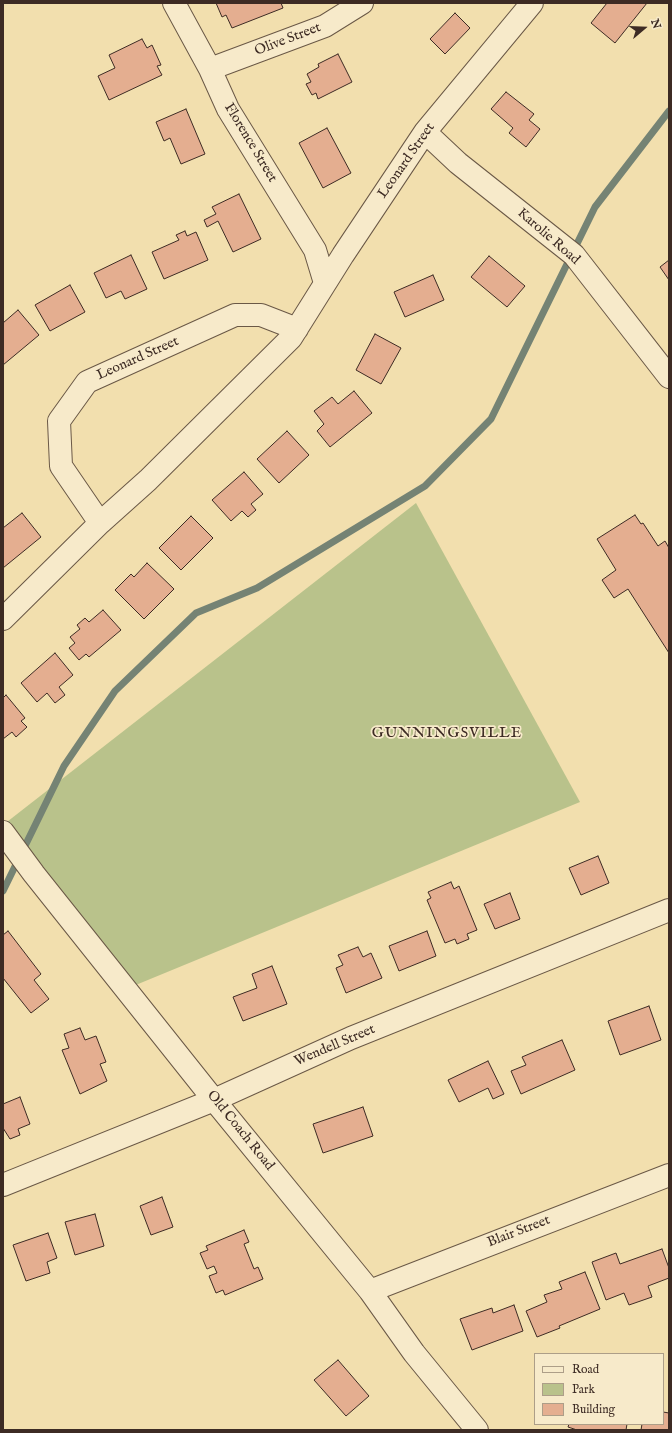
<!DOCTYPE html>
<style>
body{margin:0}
#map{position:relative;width:672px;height:1433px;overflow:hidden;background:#f2dfae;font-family:"IM FELL English",serif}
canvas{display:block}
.frame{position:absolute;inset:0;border:4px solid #3d2b24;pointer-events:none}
.legend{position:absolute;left:534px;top:1353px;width:130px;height:72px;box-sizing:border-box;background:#f7eaca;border:1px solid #ad9e88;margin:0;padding:5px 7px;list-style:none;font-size:12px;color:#3d2b24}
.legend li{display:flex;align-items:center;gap:8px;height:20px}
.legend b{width:20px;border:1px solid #ad9e88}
.north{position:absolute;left:624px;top:8px;width:40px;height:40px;-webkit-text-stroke:3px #f7eaca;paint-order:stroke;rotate:71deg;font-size:11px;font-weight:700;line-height:16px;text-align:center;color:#3d2b24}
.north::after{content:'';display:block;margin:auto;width:14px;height:18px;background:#3d2b24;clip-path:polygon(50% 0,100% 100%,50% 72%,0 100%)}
</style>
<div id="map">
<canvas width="672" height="1433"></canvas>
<div class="frame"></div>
<ul class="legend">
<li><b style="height:5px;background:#f7eaca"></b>Road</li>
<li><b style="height:11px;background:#b9c28b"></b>Park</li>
<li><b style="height:11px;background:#e4ae90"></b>Building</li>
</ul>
<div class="north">N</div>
</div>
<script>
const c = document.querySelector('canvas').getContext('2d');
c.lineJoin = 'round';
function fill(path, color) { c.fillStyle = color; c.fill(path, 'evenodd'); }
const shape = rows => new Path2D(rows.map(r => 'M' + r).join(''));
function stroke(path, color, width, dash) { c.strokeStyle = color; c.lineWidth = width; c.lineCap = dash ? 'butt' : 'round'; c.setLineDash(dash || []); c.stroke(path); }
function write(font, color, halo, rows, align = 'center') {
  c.font = font + ' "IM FELL English",serif'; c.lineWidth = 3.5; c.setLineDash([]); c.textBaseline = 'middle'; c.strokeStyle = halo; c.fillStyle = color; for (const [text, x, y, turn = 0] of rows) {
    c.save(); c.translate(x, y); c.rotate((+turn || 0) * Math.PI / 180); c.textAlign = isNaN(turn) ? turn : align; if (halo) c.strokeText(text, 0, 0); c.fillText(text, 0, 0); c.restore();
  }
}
fill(shape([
 [416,503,580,802,126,989,3,825]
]), '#b9c28b');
stroke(shape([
 [3,891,64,766,115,691,196,613,257,588,425,486,491,419,595,207,669,111]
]), '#758374', 7);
const building = shape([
 [216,3,281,3,283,8,232,28,226,15,222,17,216,3],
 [607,3,647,3,615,43,591,23,607,3],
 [455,13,470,28,445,54,430,39,455,13],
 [142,39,147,48,152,45,161,65,157,66,162,75,109,100,98,76,115,68,109,55,142,39],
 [338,54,352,82,318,99,316,93,312,95,306,84,311,82,307,74,319,67,318,64,338,54],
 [506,92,534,114,529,120,540,129,526,147,509,133,513,128,491,109,506,92],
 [186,109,205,154,181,164,170,138,164,141,156,122,186,109],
 [327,128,351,173,323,188,299,143,327,128],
 [239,194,261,239,233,252,218,221,207,227,204,220,216,214,212,207,239,194],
 [185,231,187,236,196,232,208,260,164,279,152,252,179,240,176,235,185,231],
 [131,255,147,289,125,299,121,291,106,298,94,273,131,255],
 [489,256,525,286,507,307,471,277,489,256],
 [669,260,669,280,660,267,669,260],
 [433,275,444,300,405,317,394,292,433,275],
 [70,285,85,312,50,331,35,305,70,285],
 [18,310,39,335,3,365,3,323,18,310],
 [375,334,401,348,381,384,356,370,375,334],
 [354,391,372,413,330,447,317,431,324,424,314,411,332,397,338,404,354,391],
 [287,431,309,455,279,483,257,459,287,431],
 [244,472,263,494,251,504,256,510,248,517,242,511,231,521,212,500,244,472],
 [22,513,41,537,3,568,3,528,22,513],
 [635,515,641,524,643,523,658,546,665,541,669,548,669,653,628,589,614,598,602,580,616,570,597,539,635,515],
 [191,516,213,538,181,570,159,548,191,516],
 [147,563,174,589,144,619,115,590,131,574,134,577,147,563],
 [103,610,121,630,89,657,86,654,79,660,69,648,75,643,70,637,80,629,77,625,85,618,89,622,103,610],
 [55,653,73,675,59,687,65,695,55,703,47,693,37,702,21,683,55,653],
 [6,695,25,718,21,721,27,727,16,737,12,732,3,739,3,698,6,695],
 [598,856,609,883,581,895,569,868,598,856],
 [451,882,454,889,459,886,477,930,467,934,469,939,457,944,455,939,445,943,427,900,431,898,428,892,451,882],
 [510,893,520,919,495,929,484,904,510,893],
 [8,931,41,974,34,980,49,999,31,1013,3,978,3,935,8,931],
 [427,931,436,956,399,971,389,946,427,931],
 [358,947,363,957,371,953,382,978,346,993,336,968,343,965,338,955,358,947],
 [272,966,287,1004,243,1021,233,997,257,988,252,974,272,966],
 [649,1006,661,1040,620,1055,608,1021,649,1006],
 [80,1028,85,1040,96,1036,106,1062,100,1064,107,1081,80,1094,62,1050,69,1048,64,1034,80,1028],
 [562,1040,575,1070,521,1094,511,1071,526,1065,522,1057,562,1040],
 [488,1061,504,1094,493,1099,488,1088,459,1102,448,1080,488,1061],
 [20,1097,30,1124,18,1129,20,1135,10,1139,3,1128,3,1104,20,1097],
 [363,1107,373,1136,323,1153,313,1124,363,1107],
 [162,1197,173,1227,151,1235,140,1206,162,1197],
 [95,1214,104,1246,75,1255,65,1222,95,1214],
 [244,1230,249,1242,244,1244,254,1269,258,1267,263,1279,225,1295,223,1290,216,1293,209,1276,217,1273,214,1266,207,1269,200,1253,208,1250,206,1246,244,1230],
 [48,1233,57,1258,47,1262,50,1273,26,1281,13,1245,48,1233],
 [662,1249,669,1268,669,1278,648,1286,652,1297,629,1305,624,1293,606,1300,592,1262,616,1253,620,1264,662,1249],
 [585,1272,600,1309,559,1326,560,1328,537,1337,526,1311,547,1302,544,1295,562,1289,559,1282,585,1272],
 [514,1305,523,1331,472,1350,460,1319,492,1308,493,1313,514,1305],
 [338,1360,369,1396,346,1416,314,1380,338,1360],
 [663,1412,669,1413,669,1430,641,1430,642,1424,663,1424,663,1412],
 [569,1424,627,1424,626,1430,577,1430,568,1427,569,1424]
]);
fill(building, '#e4ae90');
stroke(building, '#3d2b24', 1);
const minor = shape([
 [174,3,210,69,228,109,315,250,325,283],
 [210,69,325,26,362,3],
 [425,132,458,163,574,255,669,377],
 [100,523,61,466,59,421,87,382,235,315,261,315,297,329],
 [3,619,100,523,148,480,291,338,343,255,425,132,532,3],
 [3,832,34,874,214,1100,370,1291,414,1353,477,1430],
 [3,1185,214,1100,351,1038,669,910],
 [370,1291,669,1175]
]);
stroke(minor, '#6a5846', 24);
stroke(minor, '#f7eaca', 22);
write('14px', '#3d2b24', '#f7eaca', [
 ["Olive Street",288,40,-21],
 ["Florence Street",250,143,59],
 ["Leonard Street",407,161,-55],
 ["Karolie Road",548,237,41],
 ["Leonard Street",138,359,-24],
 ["Wendell Street",335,1046,-23],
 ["Old Coach Road",240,1131,51],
 ["Blair Street",519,1232,-21]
]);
c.letterSpacing = '1px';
write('15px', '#3d2b24', '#f7eaca', [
 ["GUNNINGSVILLE",447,734]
]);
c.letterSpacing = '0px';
</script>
